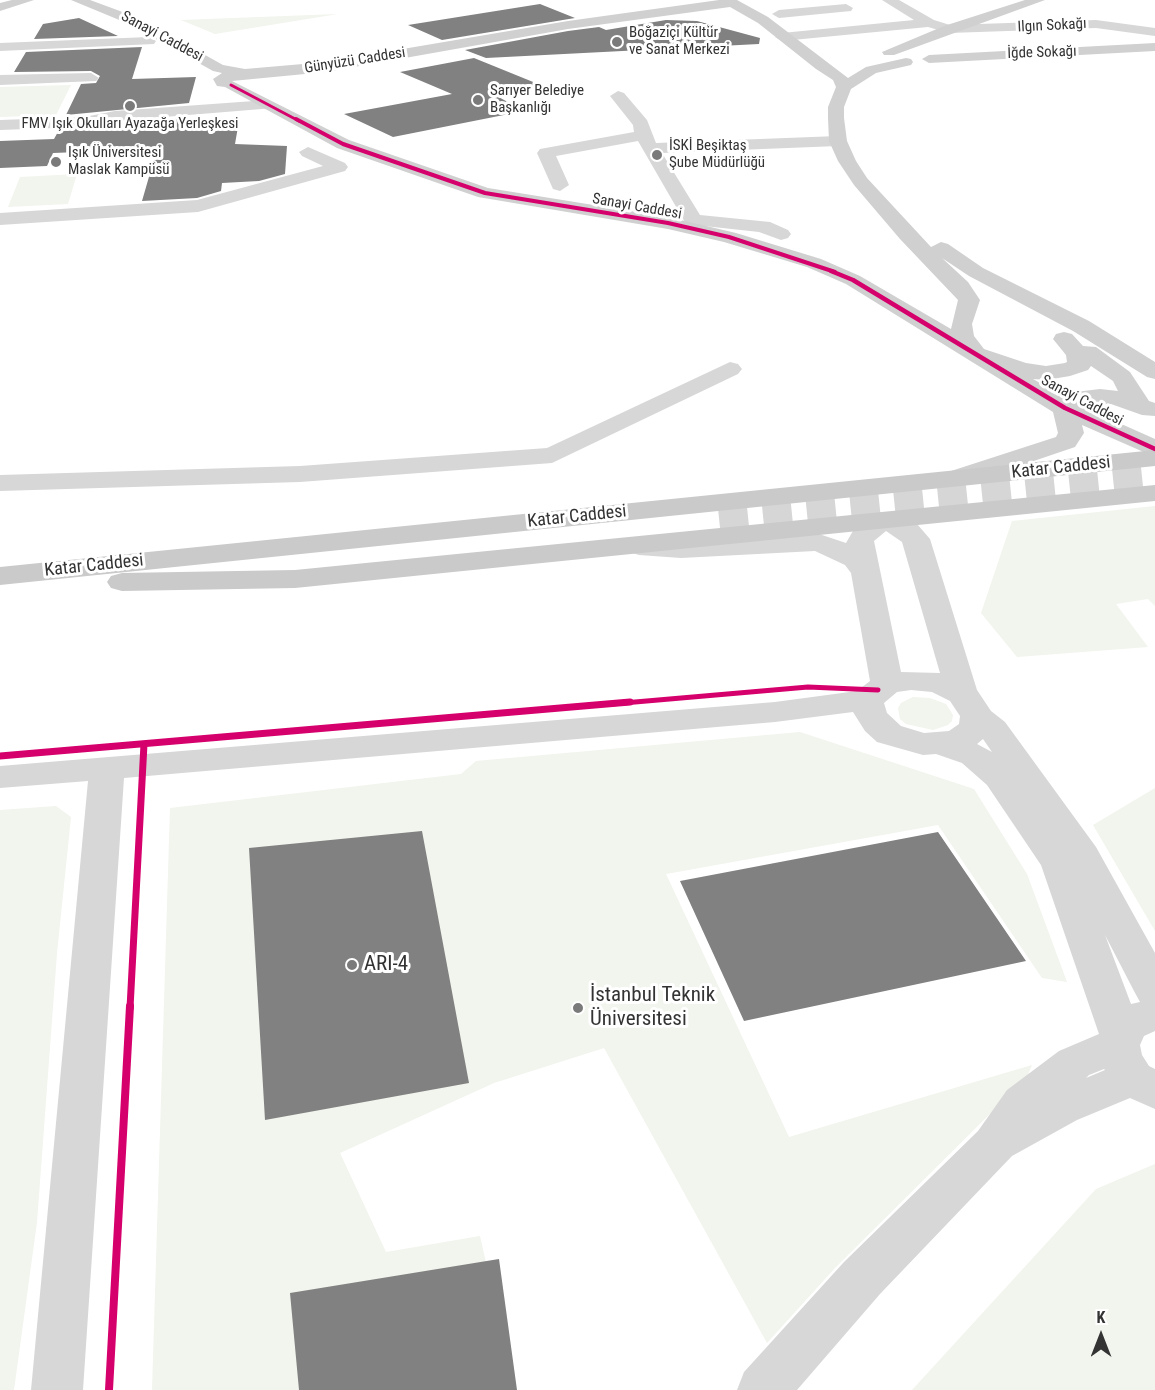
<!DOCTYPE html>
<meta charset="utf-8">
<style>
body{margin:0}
#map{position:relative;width:1155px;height:1390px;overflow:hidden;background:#fff;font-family:"Roboto Condensed",sans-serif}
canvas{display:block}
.north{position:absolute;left:1071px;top:1306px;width:60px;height:60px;-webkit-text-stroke:4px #fff;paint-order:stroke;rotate:0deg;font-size:16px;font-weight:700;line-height:24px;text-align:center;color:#333}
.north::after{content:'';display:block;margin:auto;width:21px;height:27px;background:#333;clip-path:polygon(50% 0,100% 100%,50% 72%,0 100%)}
</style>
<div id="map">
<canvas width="1155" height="1390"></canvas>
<div class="north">K</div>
</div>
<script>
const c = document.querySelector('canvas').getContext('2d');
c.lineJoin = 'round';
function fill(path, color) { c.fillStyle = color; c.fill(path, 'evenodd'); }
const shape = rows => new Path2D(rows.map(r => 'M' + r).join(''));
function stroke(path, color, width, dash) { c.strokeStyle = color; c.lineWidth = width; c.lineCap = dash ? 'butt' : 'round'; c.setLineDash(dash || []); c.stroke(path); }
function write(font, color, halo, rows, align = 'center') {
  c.font = font + ' "Roboto Condensed",sans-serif'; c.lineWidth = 6; c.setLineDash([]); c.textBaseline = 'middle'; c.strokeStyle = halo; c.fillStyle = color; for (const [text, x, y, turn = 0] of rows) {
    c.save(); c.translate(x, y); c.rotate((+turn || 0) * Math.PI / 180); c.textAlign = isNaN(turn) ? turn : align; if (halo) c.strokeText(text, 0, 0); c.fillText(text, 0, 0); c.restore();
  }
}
fill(shape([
 [338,14,215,34,181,20],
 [71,85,56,115,0,117,0,87],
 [77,174,68,204,8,207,20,177],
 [1155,506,1155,606,1148,599,1116,604,1148,647,1017,657,981,613,1012,521],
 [913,697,930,698,946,704,953,715,952,721,948,725,933,730,906,724,900,719,898,708,901,703],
 [800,732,974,789,1027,874,1067,982,1042,978,938,825,666,874,789,1137,1032,1065,1027,1077,835,1268,767,1343,604,1048,494,1083,340,1153,386,1252,480,1236,515,1390,152,1390,170,808,461,774,476,761],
 [1155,788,1155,931,1093,825],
 [56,806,71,817,57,953,37,1222,14,1390,0,1390,0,810],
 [1155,1164,1155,1390,912,1390,1096,1189]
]), '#f1f5ed');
fill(shape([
 [540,4,575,18,442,40,408,25],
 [79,18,118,36,34,39,43,24],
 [666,20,697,21,760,38,759,44,486,58,465,50,568,31,599,27,606,30],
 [142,47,132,79,196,77,189,103,66,115,81,84,96,83,100,76,91,71,14,72,26,52],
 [474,58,543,86,495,95,524,111,393,137,344,114,452,94,400,72],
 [185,118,183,123,239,121,235,144,287,146,285,174,259,181,222,183,221,191,197,198,142,201,157,149,53,153,47,166,0,168,0,141,54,139,59,130],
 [422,831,469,1083,265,1120,249,848],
 [938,832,1026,961,744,1021,680,881],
 [499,1259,517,1390,299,1390,290,1293]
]), '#818181');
stroke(shape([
 [719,518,1155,473]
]), '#d6d6d6', 29, [29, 15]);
fill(shape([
 [882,0,899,0,934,20,950,25,1096,20,1155,28,1155,36,1096,28,949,33,928,27,782,41,775,37,782,33,914,20,882,0],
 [846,4,853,8,851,11,779,18,772,14,779,10,846,4],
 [149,37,156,41,154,44,0,51,0,43,149,37],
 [91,73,99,78,96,81,0,85,0,75,91,73],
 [618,91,624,93,647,120,656,143,838,136,847,141,838,146,662,153,700,215,770,222,788,230,791,234,788,238,781,240,759,232,686,224,638,141,556,156,569,185,560,191,553,189,537,153,540,149,634,132,633,125,610,96,618,91],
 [268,100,276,105,274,108,115,121,84,127,0,130,0,120,84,117,115,111,268,100],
 [308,147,345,163,348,167,345,171,198,212,0,225,0,213,197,200,323,166,302,156,299,152,308,147],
 [730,362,738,364,742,369,738,374,552,463,300,482,0,491,0,475,300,466,547,448,730,362],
 [885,512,917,524,930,539,977,690,991,711,1005,722,1096,847,1155,953,1155,1031,1144,1036,1140,1045,1142,1055,1149,1066,1155,1069,1155,1109,1130,1098,1077,1120,1012,1156,880,1294,797,1390,737,1390,744,1372,844,1262,978,1131,1007,1090,1059,1051,1099,1034,1041,865,987,785,962,763,936,754,923,755,877,742,865,731,853,712,775,722,124,778,83,1390,31,1390,88,781,0,788,0,766,775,702,857,691,870,681,851,573,845,565,815,551,681,558,639,555,629,552,625,546,629,540,639,537,681,540,816,533,846,543,857,524,885,512],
 [886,531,902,542,940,673,901,672,874,541,886,531],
 [911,690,932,692,950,701,960,716,959,724,949,731,924,733,901,726,887,713,884,703,897,692,911,690],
 [983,739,992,752,977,744,983,739],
 [1105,935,1134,991,1140,1002,1131,1004,1105,935],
 [1104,1069,1105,1070,1086,1078,1089,1075,1104,1069]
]), '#d7d7d7');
fill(shape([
 [12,0,34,0,0,11,0,3,12,0],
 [71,0,90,0,139,18,223,65,245,69,326,62,568,21,719,0,737,0,768,17,848,78,866,67,906,58,911,59,913,62,911,65,876,73,851,89,844,107,844,118,847,141,856,161,867,178,931,247,941,242,948,244,983,268,1089,321,1155,362,1155,379,1147,377,1073,331,969,276,942,258,968,282,980,300,972,324,974,336,984,349,1026,363,1046,366,1065,363,1067,362,1066,355,1053,339,1056,334,1064,332,1072,334,1083,346,1096,347,1130,372,1149,401,1155,403,1155,416,1142,415,1111,404,1081,406,1155,439,1155,457,1082,425,1084,433,1075,447,966,484,957,486,948,484,944,478,948,472,1056,437,1058,433,1053,412,846,284,807,267,724,242,668,229,478,197,337,148,225,87,217,86,213,79,222,73,213,71,129,24,71,0],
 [730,7,758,23,816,69,833,80,836,87,828,107,828,118,829,141,838,161,854,185,900,239,958,300,951,329,860,276,821,259,736,233,668,217,488,188,349,140,232,81,326,72,568,29,730,7],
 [1091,366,1113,381,1118,391,1100,389,1075,392,1063,396,1033,379,1046,380,1070,376,1088,370,1091,366],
 [1025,0,1045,0,894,55,884,55,882,52,944,26,1025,0],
 [1155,43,1155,51,929,63,922,59,929,55,1155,43]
]), '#d0d0d0');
fill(shape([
 [1155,450,1155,466,0,585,0,567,1155,450],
 [1155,485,1155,501,295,588,122,591,111,588,107,582,111,576,122,573,295,570,1155,485]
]), '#cacaca');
stroke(shape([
 [231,85,299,121]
]), '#d6006c', 3);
stroke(shape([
 [296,119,343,144,485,193,668,223,729,237,835,272]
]), '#d6006c', 4);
stroke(shape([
 [831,271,853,280,1065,408,1155,449]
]), '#d6006c', 4.5);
stroke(shape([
 [612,704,808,687,878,690]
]), '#d6006c', 5);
stroke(shape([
 [0,756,630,702],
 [130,1008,144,744]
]), '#d6006c', 7);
stroke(shape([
 [109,1390,130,1006]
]), '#d6006c', 8);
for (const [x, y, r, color] of [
 [617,42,6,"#7a7a7a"],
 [478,100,6,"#7a7a7a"],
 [130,106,6,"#7a7a7a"],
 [657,155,6,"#7a7a7a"],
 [56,162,6,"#7a7a7a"],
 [352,965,6,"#7a7a7a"],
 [578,1008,6,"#7a7a7a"]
]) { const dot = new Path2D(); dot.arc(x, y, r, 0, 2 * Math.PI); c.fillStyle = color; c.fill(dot); stroke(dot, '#fff', 2); }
write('15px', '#333', '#fff', [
 ["Ilgın Sokağı",1052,26,-3],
 ["Sanayi Caddesi",162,37,28],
 ["İğde Sokağı",1042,53,-2],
 ["Günyüzü Caddesi",355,61,-9],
 ["Sanayi Caddesi",637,207,10],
 ["Sanayi Caddesi",1082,401,28]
]);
write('15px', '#333', '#fff', [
 ["Boğaziçi Kültür",629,33],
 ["ve Sanat Merkezi",629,50],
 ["Sarıyer Belediye",490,91],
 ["Başkanlığı",490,108],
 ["FMV Işık Okulları Ayazağa Yerleşkesi",130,124,"center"],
 ["İSKİ Beşiktaş",669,146],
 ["Şube Müdürlüğü",669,163],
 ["Işık Üniversitesi",68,153],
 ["Maslak Kampüsü",68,170]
], 'left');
write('18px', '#333', '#fff', [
 ["Katar Caddesi",1061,468,-6],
 ["Katar Caddesi",577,517,-6],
 ["Katar Caddesi",94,566,-6]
]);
write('21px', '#333', '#fff', [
 ["ARI-4",364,965],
 ["İstanbul Teknik",590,996],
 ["Üniversitesi",590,1020]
], 'left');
</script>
